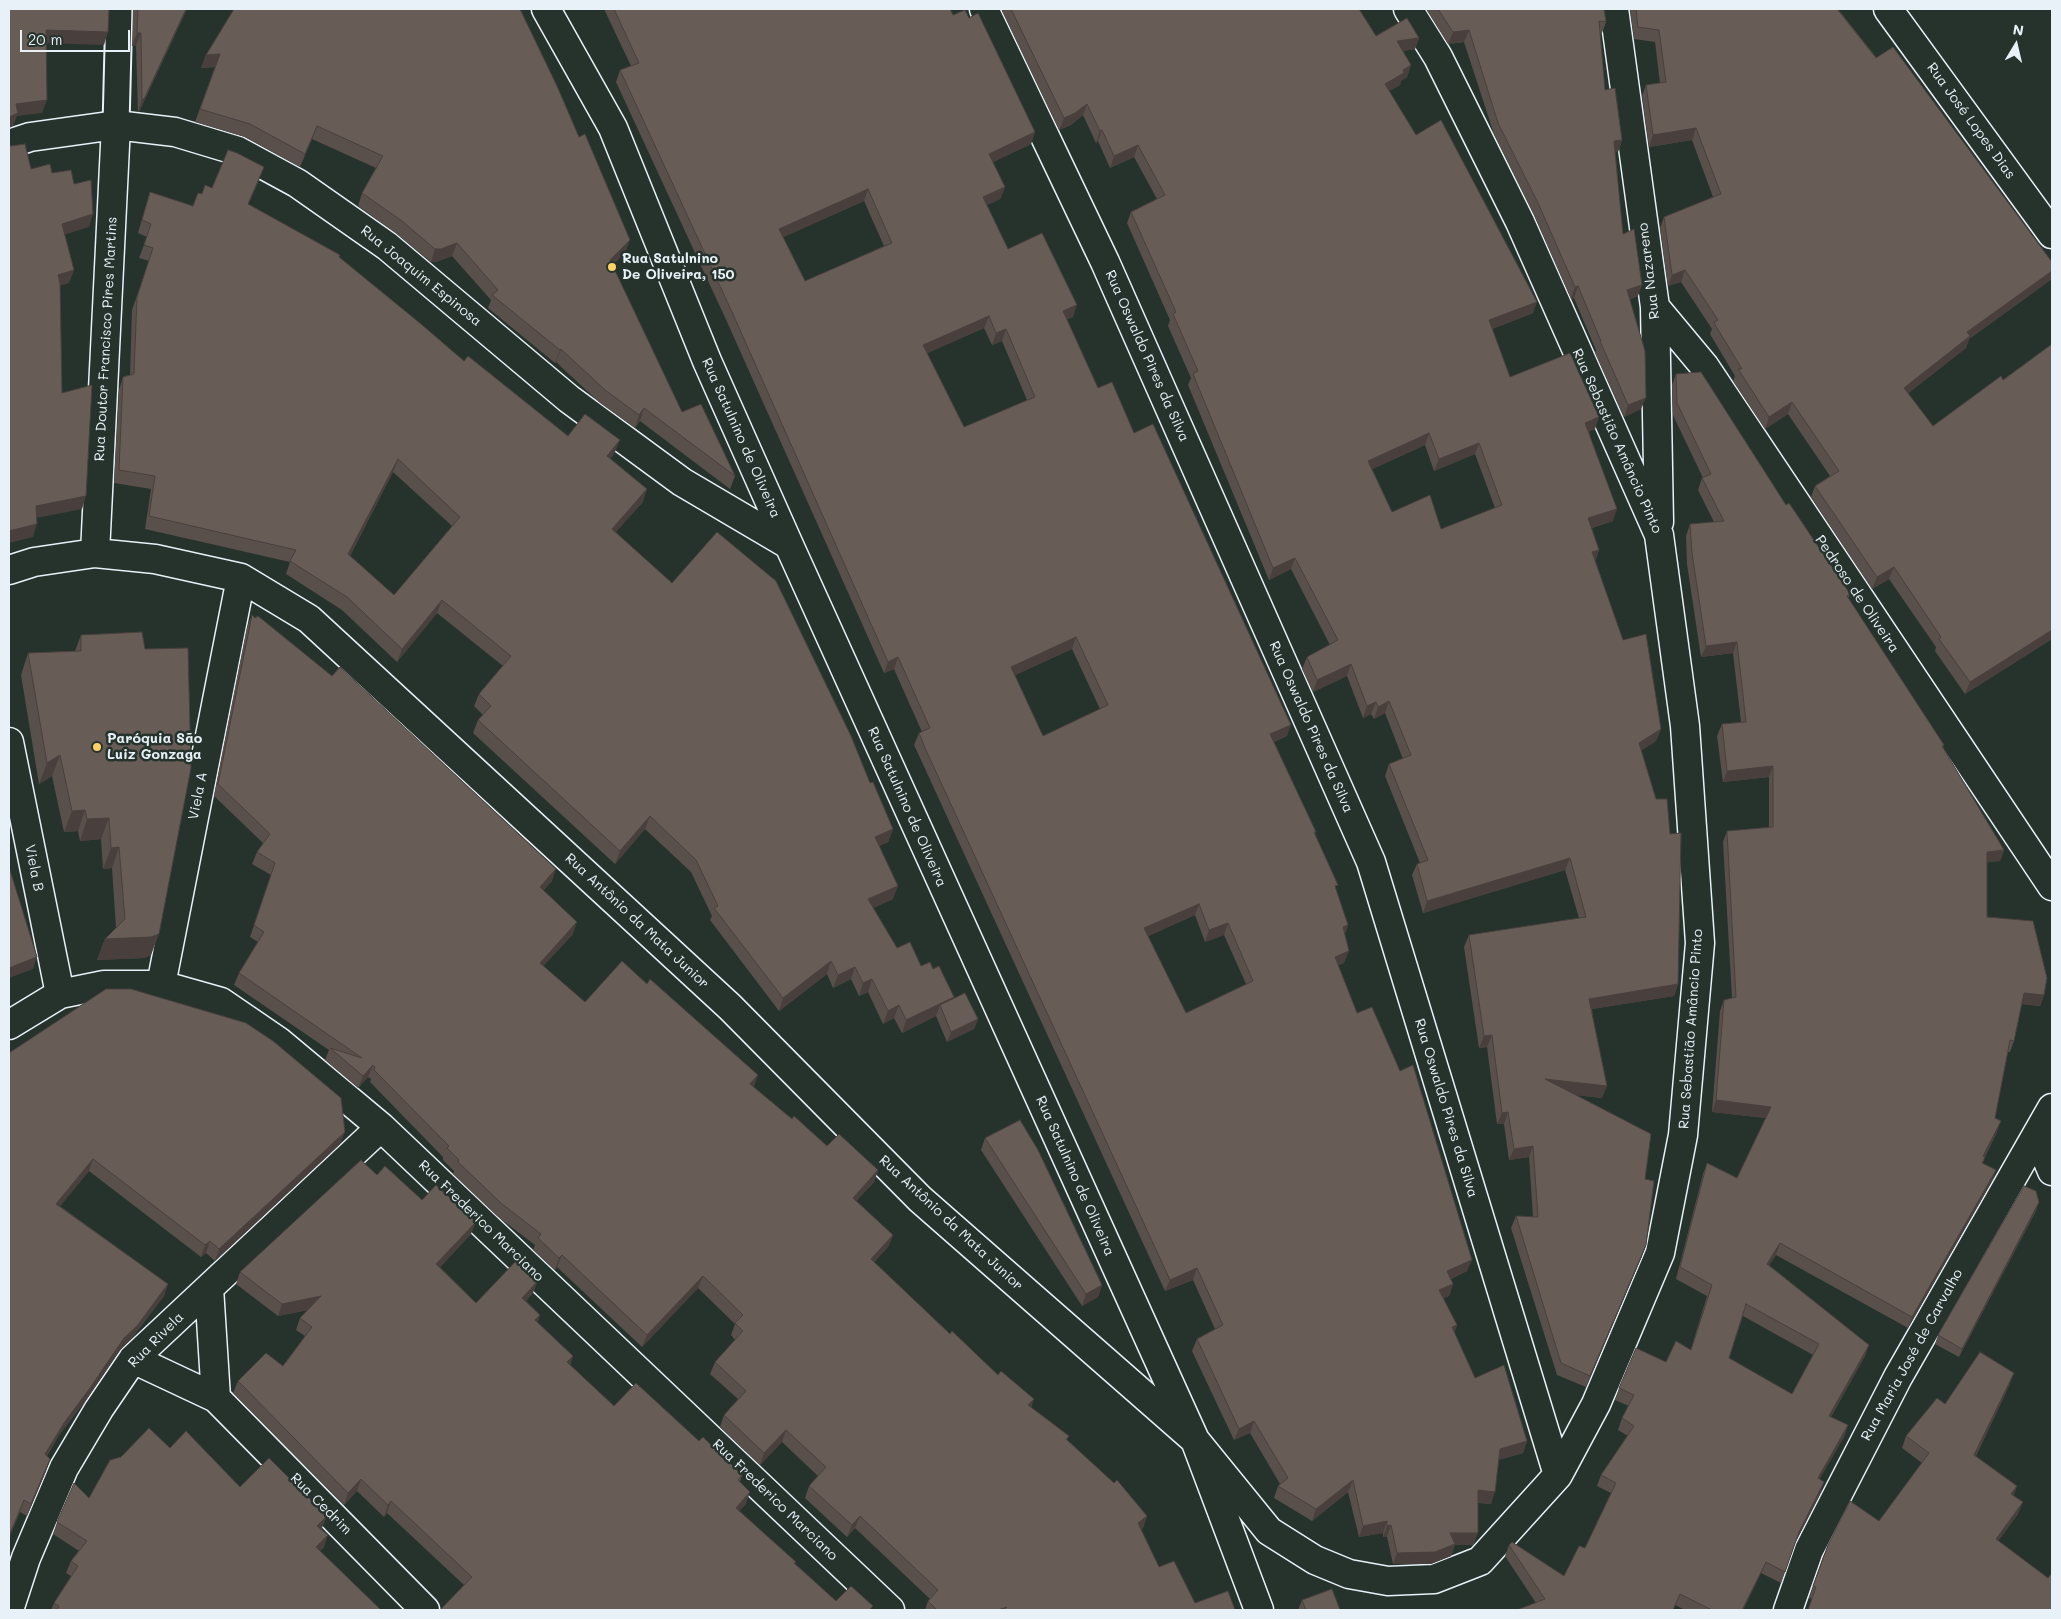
<!DOCTYPE html>
<html>
<head>
<meta charset="utf-8">
<style>
	body { margin:0 }
	#map { position:relative; width:2061px; height:1619px; overflow:hidden; background:#26332d; font-family:Mali,sans-serif }
	canvas { display:block }
	.frame { position:absolute; inset:0; border:10px solid #e8f1f8; pointer-events:none }
	.north { position:absolute; left:1991px; top:20px; width:50px; height:50px; -webkit-text-stroke:4px #26332d; paint-order:stroke; rotate:9deg; font-size:14px; font-weight:700; line-height:20px; text-align:center; color:#e8f1f8 }
	.north::after { content:''; display:block; margin:auto; width:18px; height:22px; background:#e8f1f8; clip-path:polygon(50% 0,100% 100%,50% 72%,0 100%) }
	.scale { position:absolute; left:20px; top:30px; width:110px; height:22px; box-sizing:border-box; border:2px solid #e8f1f8; border-top:0; padding-left:6px; font-size:15px; line-height:18px; white-space:nowrap; color:#e8f1f8; -webkit-text-stroke:4px #26332d; paint-order:stroke }
</style>
</head>
<body>
<div id="map">
<canvas width="2061" height="1619"></canvas>
<div class="frame"></div>
<div class="north">N</div>
<div class="scale">20 m</div>
</div>
<script>
const c = document.querySelector('canvas').getContext('2d');
c.lineJoin = 'round';
const poly = rows => new Path2D(rows.map(r => 'M' + r).join(''));
function strokePath(path, color, width, dash) { c.strokeStyle = color; c.lineWidth = width; c.lineCap = dash ? 'butt' : 'round'; c.setLineDash(dash || []); c.stroke(path); }
function fillPath(path, color) { c.fillStyle = color; c.fill(path, 'evenodd'); }
function write(font, color, halo, rows, align = 'center') {
  c.font = font + ' Mali,sans-serif'; c.lineWidth = 5; c.setLineDash([]); c.textBaseline = 'middle'; c.strokeStyle = halo; c.fillStyle = color; for (const [text, x, y, turn = 0] of rows) {
    c.save(); c.translate(x, y); c.rotate((+turn || 0) * Math.PI / 180); c.textAlign = isNaN(turn) ? turn : align; if (halo) c.strokeText(text, 0, 0); c.fillText(text, 0, 0); c.restore();
  }
}
const pedestrian = poly([
	[116,125,119,9]
]);
const minor = poly([
	[546,9,613,128,707,361,789,545,1195,1440,1259,1610],
	[984,9,1105,262,1371,862,1558,1475],
	[1614,9,1655,307,1659,522],
	[1888,9,2052,234],
	[9,144,30,137,116,125,175,132,238,151,297,183,387,246,569,399,682,482,789,545],
	[1655,307,1705,367,2052,886],
	[95,553,116,125],
	[9,570,34,562,95,553,155,559,241,578,309,619,730,1007,920,1199,1195,1440,1269,1531,1315,1560,1349,1574,1388,1581,1434,1579,1480,1561,1558,1475,1596,1404,1660,1253,1683,1135,1700,943,1685,726,1659,535,1520,222,1438,57,1408,9],
	[9,742,60,994],
	[161,985,241,578],
	[9,1025,60,994,104,985,161,985,221,1002,278,1041,381,1127,890,1610],
	[2037,1135,2052,1171],
	[209,1288,216,1398],
	[133,1359,216,1398,425,1610],
	[9,1610,26,1558,64,1468,99,1409,133,1359,381,1127],
	[1788,1610,1809,1550,1898,1377,2052,1108]
]);
const wall = poly([
	[133,9,187,9,139,112,138,112,136,46,132,46],
	[604,9,950,9,953,15,969,18,1035,132,1031,144,993,162,1005,187,1000,199,987,205,1008,249,1073,317,1067,319,1098,388,1134,433,1287,736,1274,742,1316,832,1315,834,1348,925,1345,934,1344,963,1338,965,1357,1013,1467,1271,1451,1279,1453,1284,1449,1296,1443,1298,1457,1325,1454,1333,1475,1378,1527,1441,1523,1453,1498,1460,1491,1504,1478,1503,1478,1533,1473,1545,1455,1545,1451,1556,1431,1564,1393,1564,1387,1537,1383,1537,1383,1533,1359,1537,1348,1492,1312,1521,1274,1498,1278,1486,1280,1484,1250,1433,1234,1440,1192,1351,1197,1339,1215,1329,1193,1280,1165,1291,921,760,914,745,919,733,922,732,894,669,884,673,728,324,616,82,620,70,631,66],
	[864,201,884,246,805,281,783,237],
	[984,328,992,345,1002,341,1027,400,964,427,927,353],
	[1072,649,1100,709,1043,736,1015,675],
	[1195,915,1205,942,1224,935,1246,984,1186,1013,1148,936],
	[1003,9,1359,9,1376,36,1419,38,1415,49,1403,51,1411,65,1407,77,1401,81,1400,85,1389,91,1416,135,1533,313,1492,329,1510,377,1595,429,1589,431,1613,521,1592,528,1599,550,1595,561,1623,640,1661,729,1656,741,1641,750,1678,984,1674,996,1592,1009,1602,1098,1576,1095,1645,1179,1642,1256,1586,1387,1557,1375,1511,1228,1516,1216,1533,1217,1529,1157,1509,1160,1504,1124,1497,1124,1487,1047,1479,1048,1464,947,1469,935,1579,918,1565,870,1423,913,1412,875,1417,864,1420,863,1385,776,1389,764,1403,759,1385,713,1374,719,1371,714,1363,718,1347,676,1313,692,1302,669,1307,657,1330,645,1291,569,1269,580,1188,385,1191,378,1168,326,1170,320,1127,223,1131,212,1157,199,1134,157,1110,168,1098,141,1096,143,1083,115,1071,125,1059,130,1002,11],
	[1425,445,1434,471,1475,454,1495,508,1441,529,1392,512,1372,469],
	[1426,9,1604,9,1606,22,1602,33,1600,33,1605,90,1622,140,1618,152,1615,152,1623,234,1638,296,1630,299,1641,409,1624,417,1595,353,1596,350,1574,298,1571,299,1534,215,1494,134,1464,42,1448,44],
	[1630,9,1838,9,2052,279,1969,339,1966,348,1908,393,1933,426,2003,380,2052,344,2052,639,1965,694,1935,651,1936,647,1889,579,1872,589,1811,497,1815,486,1830,476,1788,414,1765,429,1733,381,1735,376,1710,334,1712,329,1681,282,1668,286,1660,228,1664,217,1713,197,1692,140,1649,147,1642,96,1646,85,1660,83,1655,42,1634,39],
	[206,55,625,253,612,265,682,412,735,476,730,489,640,421,635,428,600,403,556,362,555,363,488,308,491,300,452,256,436,262,431,262,397,234,358,206,362,193,376,168,312,139,300,167,245,137,195,122,215,67,201,68],
	[259,180,248,204,340,255,339,258,464,361,568,436,615,452,610,459,643,502,615,532,870,783,893,829,888,842,879,846,893,899,873,908,897,948,921,966,933,969,954,997,953,999,978,1019,974,1029,947,1042,936,1016,902,1033,894,1018,883,1024,868,992,859,996,851,979,833,988,827,974,779,1011,710,920,712,916,691,872,645,829,615,864,473,733,478,720,483,715,474,706,479,694,503,666,437,613,397,662,342,610,286,574,290,562,145,529,151,489,114,483,119,390,123,377,130,375,132,310,149,261,139,258,147,237,138,233,146,205,150,192,193,206,198,193,202,194,212,188],
	[393,472,452,526,394,595,350,556],
	[1676,374,1786,505,1850,594,1848,599,1944,745,1943,748,2004,850,2000,861,1987,862,1987,917,2044,995,2040,1006,2022,1004,2014,1041,2010,1052,2008,1052,1995,1118,1997,1132,1985,1157,1983,1163,1996,1170,1992,1181,1908,1328,1776,1255,1769,1265,1869,1345,1865,1356,1831,1417,1848,1425,1844,1437,1819,1479,1820,1494,1795,1542,1781,1583,1761,1573,1743,1610,1685,1610,1675,1605,1536,1603,1505,1556,1509,1545,1564,1576,1585,1548,1611,1493,1597,1486,1601,1475,1628,1436,1618,1430,1622,1418,1629,1406,1615,1400,1619,1388,1666,1362,1691,1349,1707,1296,1676,1279,1703,1174,1707,1163,1737,1178,1766,1118,1712,1112,1720,1011,1724,1000,1732,998,1723,842,1727,831,1769,828,1769,777,1723,782,1717,736,1722,724,1741,722,1733,653,1701,657,1687,564,1686,536,1690,524,1714,522,1698,490,1702,478,1703,478,1673,415,1672,385],
	[1743,1316,1813,1355,1792,1394,1729,1358],
	[252,615,552,881,543,891,573,934,543,966,585,1002,754,1087,792,1119,827,1146,878,1170,874,1182,856,1201,893,1235,888,1247,874,1262,950,1334,998,1375,1034,1399,1031,1407,1069,1436,1067,1440,1147,1516,1143,1528,1141,1530,1159,1567,1195,1603,1235,1610,925,1610,928,1601,930,1599,855,1528,847,1537,805,1498,809,1486,818,1476,782,1442,760,1465,720,1427,724,1415,738,1399,710,1374,715,1362,735,1340,731,1335,735,1324,698,1288,642,1347,557,1267,555,1270,533,1250,535,1245,497,1216,453,1174,454,1171,443,1160,443,1157,370,1082,371,1079,368,1077,358,1088,325,1060,329,1050,234,985,239,973,258,942,250,937,271,875,252,864,257,852,263,843,214,796,247,627],
	[81,635,151,955,144,958,97,960,105,939,116,928,112,868,103,869,101,839,80,841,78,831,64,832,52,776,39,784,21,675,28,653,75,651],
	[9,1053,340,1144,215,1261,206,1253,201,1257,89,1171,60,1206,168,1284,164,1296,132,1338,120,1350,86,1400,59,1435,47,1456,46,1471,27,1516,20,1512,9,1538],
	[985,1138,1102,1285,1098,1297,1082,1306,981,1150],
	[377,1175,422,1200,471,1234,440,1267,476,1303,533,1293,526,1301,540,1315,537,1323,573,1356,570,1365,614,1406,699,1441,742,1475,740,1482,746,1504,739,1511,796,1562,795,1564,836,1601,464,1585,387,1513,384,1517,357,1491,344,1505,233,1393,238,1381,283,1366,305,1336,296,1330,300,1318,308,1310,278,1316,236,1284,240,1272],
	[2039,1202,2036,1211,1959,1357,1935,1344,1938,1335],
	[2010,1384,1976,1456,2014,1496,2018,1514,1998,1541,2052,1610,1808,1610,1812,1599,1809,1598,1828,1545,1879,1521,1922,1463,1902,1448,1906,1436,1945,1404],
	[170,1448,240,1487,322,1528,321,1529,324,1547,320,1551,381,1610,51,1610,54,1603,71,1576,66,1573,71,1561,79,1551,53,1534,57,1522,89,1498],
	[1302,1600,1340,1610,1298,1610]
]);
const shadedWall = poly([
	[186,9,187,9,139,112,138,112,142,99],
	[46,30,108,32,104,45,41,43],
	[1469,30,1464,42,1448,44,1453,32],
	[137,33,141,33,136,46,132,46],
	[1419,38,1415,49,1393,53,1397,41],
	[220,54,215,67,201,68,206,55],
	[1411,65,1407,77,1401,81,1400,85,1381,96,1385,84],
	[47,100,42,113,17,116,13,126,9,128,9,117,16,104],
	[1087,104,1083,115,1071,125,1059,130,1064,118],
	[317,126,312,139,300,167,305,154],
	[1696,128,1692,140,1649,147,1653,135],
	[1102,130,1098,141,1096,143,1100,131],
	[1035,132,1031,144,985,166,989,154],
	[1622,140,1618,152,1610,153,1614,141],
	[1138,145,1134,157,1110,168,1114,156],
	[264,167,259,180,243,217,248,204],
	[1005,187,1000,199,979,209,983,197],
	[868,189,864,201,775,241,779,229],
	[93,214,89,227,57,237,62,224],
	[630,240,625,253,605,273,610,260],
	[457,243,452,256,436,262,431,262,435,249],
	[74,270,69,283,53,288,58,275],
	[1685,270,1681,282,1668,286,1672,275],
	[2052,271,2052,279,1969,339,1966,348,1900,400,1904,388,1967,332],
	[1642,285,1638,296,1623,301,1627,290],
	[1578,286,1574,298,1571,299,1575,287],
	[1537,302,1533,313,1484,332,1489,320],
	[1077,305,1073,317,1059,323,1063,311],
	[989,316,984,328,919,357,923,345],
	[1006,329,1002,341,992,345,996,333],
	[561,349,556,362,555,363,560,350],
	[1646,398,1641,409,1624,417,1628,405],
	[1792,402,1788,414,1765,429,1769,417],
	[644,408,640,421,635,428,639,415],
	[1599,417,1595,429,1581,435,1585,423],
	[1429,433,1425,445,1364,473,1368,461],
	[620,440,615,452,602,469,607,456],
	[1479,443,1475,454,1434,471,1439,459],
	[398,459,393,472,344,567,348,554],
	[647,489,643,502,607,542,612,529],
	[86,496,82,509,31,519,36,506],
	[1617,509,1613,521,1584,530,1588,518],
	[37,524,33,537,9,543,9,531],
	[1599,550,1594,561,1592,552],
	[1295,558,1291,569,1269,580,1273,568],
	[1894,567,1889,579,1872,589,1877,577],
	[442,600,437,613,397,662,402,649],
	[2052,630,2052,639,1965,694,1970,682],
	[1076,637,1072,649,1007,679,1011,667],
	[1737,642,1733,653,1701,657,1706,646],
	[898,657,894,669,884,673,888,662],
	[1351,664,1347,676,1313,692,1317,680],
	[1389,701,1385,713,1374,719,1378,707],
	[1376,702,1371,714,1363,718,1367,706],
	[1291,725,1287,736,1266,746,1270,734],
	[1661,729,1656,741,1635,755,1639,743],
	[60,755,52,776,39,784,47,763],
	[1773,766,1769,777,1723,782,1727,771],
	[85,810,78,831,64,832,72,811],
	[650,816,645,829,615,864,620,851],
	[109,818,101,839,80,841,87,819],
	[893,829,888,842,870,850,875,837],
	[119,847,112,868,103,869,111,848],
	[2004,850,2000,861,1983,863,1987,852],
	[1570,858,1565,870,1423,913,1427,901],
	[556,869,552,881,535,899,540,887],
	[898,886,893,899,864,912,868,899],
	[1199,904,1195,915,1140,940,1144,928],
	[577,922,573,934,535,975,540,963],
	[1228,923,1224,935,1205,942,1209,930],
	[1348,925,1344,937,1343,927],
	[159,934,151,955,144,958,97,960,105,939],
	[1349,951,1344,963,1331,969,1335,957],
	[37,957,33,969,9,978,9,968],
	[831,961,827,974,779,1011,783,998],
	[855,967,851,979,833,988,838,975],
	[872,979,868,992,859,996,863,983],
	[1678,984,1674,996,1585,1010,1589,999],
	[2024,993,2044,995,2040,1006,2020,1004],
	[954,997,949,1010,940,1005,936,1016,902,1033,906,1020],
	[899,1005,894,1018,883,1024,888,1011],
	[978,1019,974,1029,947,1042,951,1032],
	[1492,1035,1487,1047,1479,1048,1484,1036],
	[373,1065,368,1077,358,1088,363,1076],
	[758,1075,754,1087,750,1084],
	[1545,1079,1607,1086,1602,1098,1540,1091],
	[1716,1100,1771,1107,1767,1118,1712,1112],
	[1508,1112,1504,1124,1497,1124,1502,1113],
	[2001,1121,1997,1132,1979,1167,1983,1156],
	[345,1132,340,1144,215,1261,219,1249],
	[1533,1146,1529,1157,1509,1160,1514,1149],
	[93,1159,89,1171,52,1216,56,1204],
	[878,1170,874,1182,848,1210,853,1198],
	[1996,1170,1992,1181,1908,1328,1912,1317],
	[2039,1202,2036,1211,1959,1357,1962,1349],
	[476,1222,471,1234,432,1276,436,1264],
	[893,1235,888,1247,866,1271,871,1259],
	[210,1241,206,1253,201,1257,205,1245],
	[1780,1243,1776,1255,1763,1275,1767,1264],
	[1646,1245,1642,1256,1586,1387,1590,1376],
	[562,1255,557,1267,555,1270,559,1258],
	[1472,1260,1467,1271,1443,1282,1447,1271],
	[1197,1268,1193,1280,1165,1291,1170,1280],
	[703,1276,698,1288,642,1347,647,1335],
	[538,1281,533,1293,518,1310,522,1298],
	[168,1284,164,1296,132,1338,120,1350,86,1400,59,1435,40,1466,45,1454,64,1423,124,1338],
	[1453,1284,1449,1296,1435,1302,1439,1290],
	[1102,1285,1098,1297,1082,1306,1086,1294],
	[321,1296,317,1308,278,1316,282,1304],
	[540,1315,536,1327,535,1320],
	[1457,1325,1453,1336,1452,1327],
	[1869,1345,1865,1356,1825,1427,1829,1416],
	[573,1356,569,1368,567,1362],
	[2014,1373,2010,1384,1970,1467,1974,1455],
	[1034,1399,1030,1411,1028,1405],
	[1254,1421,1250,1433,1234,1440,1239,1429],
	[1848,1425,1844,1437,1814,1489,1818,1478],
	[786,1430,782,1442,760,1465,764,1453],
	[1527,1441,1523,1453,1495,1461,1500,1449],
	[50,1459,46,1471,27,1516,31,1504],
	[361,1479,357,1491,344,1505,348,1493],
	[1353,1480,1348,1492,1312,1521,1316,1509],
	[1824,1482,1820,1494,1795,1543,1799,1532],
	[2017,1486,2013,1498,2011,1494],
	[1478,1490,1495,1492,1491,1504,1474,1502],
	[750,1492,746,1504,731,1520,736,1508],
	[24,1500,20,1512,9,1538,9,1536],
	[391,1501,387,1513,384,1517,388,1505],
	[2023,1502,2018,1514,1991,1551,1996,1539],
	[327,1516,322,1528,313,1538,317,1526],
	[860,1516,855,1528,847,1537,852,1525],
	[1147,1516,1143,1528,1133,1535,1138,1523],
	[1387,1521,1383,1533,1359,1537,1363,1526],
	[1391,1525,1387,1537,1383,1537,1387,1526],
	[1450,1533,1478,1533,1473,1545,1455,1545,1451,1556,1431,1564,1393,1564,1397,1553],
	[328,1535,324,1547,311,1559,316,1547],
	[1766,1562,1761,1573,1743,1610,1742,1610]
]);
const building = poly([
	[9,9,109,9,108,32,46,30,47,100,16,104,18,113,9,117,9,9],
	[138,9,186,9,144,99,142,99,141,33,137,33,138,9],
	[234,9,520,9,557,86,579,137,585,134,630,240,610,260,682,412,701,404,735,476,644,408,639,415,605,390,561,349,560,350,492,295,498,290,457,243,441,249,435,249,402,221,362,193,383,156,317,126,305,154,250,124,200,109,220,54,206,55,234,9],
	[614,9,950,9,953,15,965,10,969,18,978,13,1035,132,989,154,1005,187,983,197,1008,249,1042,233,1077,305,1063,311,1098,388,1112,382,1134,433,1153,424,1291,725,1270,734,1316,832,1314,832,1338,885,1335,886,1348,925,1343,927,1349,951,1335,957,1357,1013,1372,1007,1400,1071,1413,1065,1472,1260,1447,1271,1453,1284,1439,1290,1457,1325,1452,1327,1475,1378,1504,1365,1527,1441,1500,1449,1495,1492,1478,1490,1478,1533,1450,1533,1455,1544,1435,1552,1397,1553,1391,1525,1387,1526,1387,1521,1363,1526,1353,1480,1316,1509,1278,1486,1288,1478,1254,1421,1239,1429,1197,1339,1223,1325,1197,1268,1170,1280,925,748,919,733,930,728,898,657,888,662,732,312,620,70,639,63,614,9],
	[868,189,892,243,805,281,779,229,868,189],
	[989,316,996,333,1006,329,1035,397,964,427,923,345,989,316],
	[1076,637,1108,705,1043,736,1011,667,1076,637],
	[1199,904,1209,930,1228,923,1253,981,1186,1013,1144,928,1199,904],
	[1011,9,1359,9,1376,36,1407,18,1419,38,1397,41,1411,65,1403,70,1404,73,1385,84,1416,135,1441,120,1537,302,1489,320,1510,377,1570,353,1599,417,1585,423,1617,509,1588,518,1599,550,1592,552,1623,640,1646,634,1661,729,1639,743,1656,799,1667,799,1670,834,1681,833,1678,984,1589,999,1607,1086,1545,1079,1651,1134,1645,1179,1654,1181,1646,1245,1590,1376,1561,1363,1516,1216,1538,1217,1533,1146,1514,1149,1508,1112,1502,1113,1492,1035,1484,1036,1469,935,1586,917,1570,858,1427,901,1417,864,1428,860,1389,764,1411,755,1389,701,1378,707,1376,702,1367,706,1351,664,1317,680,1307,657,1338,640,1295,558,1273,568,1193,374,1198,371,1173,314,1176,312,1131,212,1165,195,1138,145,1114,156,1102,130,1100,131,1087,104,1075,113,1064,118,1011,9],
	[1429,433,1439,459,1479,443,1502,505,1441,529,1430,495,1392,512,1368,461,1429,433],
	[1438,9,1604,9,1606,22,1599,21,1605,90,1615,88,1622,140,1614,141,1623,234,1634,229,1642,285,1627,290,1645,351,1646,398,1628,405,1600,341,1601,341,1578,286,1575,287,1538,203,1498,123,1469,30,1453,32,1438,9],
	[1636,9,1837,9,1876,58,1893,47,2052,262,2052,271,1967,332,1970,336,1904,388,1933,426,2001,376,2003,380,2052,344,2052,630,1970,682,1939,639,1941,637,1894,567,1877,577,1815,486,1839,471,1792,402,1769,417,1738,369,1742,369,1714,323,1718,320,1685,270,1672,275,1664,217,1721,194,1696,128,1653,135,1646,85,1666,82,1659,30,1638,27,1636,9],
	[25,144,31,169,50,164,52,173,71,170,74,184,91,180,93,214,62,224,74,270,58,275,60,283,62,393,92,385,86,496,36,506,37,524,9,531,9,145,11,146,25,144],
	[228,150,237,153,264,167,248,204,340,255,339,257,421,324,464,361,468,356,568,436,585,414,620,440,607,456,647,489,612,529,672,583,717,532,776,581,851,736,870,783,873,782,893,829,875,837,898,886,868,899,897,948,910,942,921,966,930,962,933,969,939,966,954,997,906,1020,899,1005,888,1011,872,979,863,983,855,967,838,975,831,961,783,998,714,908,718,906,696,860,650,816,620,851,478,720,491,706,479,694,511,656,442,600,402,649,347,597,290,561,296,550,149,516,155,476,119,470,123,377,134,374,137,297,153,248,144,245,151,224,142,220,150,192,193,206,198,193,202,194,205,185,212,188,228,150],
	[398,459,460,517,394,595,348,554,398,459],
	[1701,372,1786,505,1789,503,1850,594,1847,596,1944,745,1942,746,2004,850,1987,852,1987,917,2033,921,2047,978,2044,995,2024,993,2014,1041,2010,1040,1995,1118,2001,1121,1983,1156,1985,1157,1982,1163,1996,1170,1912,1317,1780,1243,1767,1264,1869,1345,1829,1416,1848,1425,1818,1478,1824,1482,1799,1532,1785,1572,1766,1562,1742,1610,1712,1610,1680,1594,1673,1610,1517,1610,1545,1599,1509,1545,1512,1542,1564,1576,1579,1546,1585,1548,1616,1483,1601,1475,1634,1426,1622,1418,1634,1395,1619,1388,1636,1348,1666,1362,1676,1341,1691,1350,1712,1285,1680,1267,1707,1163,1737,1178,1771,1107,1716,1100,1724,1000,1736,997,1727,831,1773,827,1773,766,1727,771,1722,724,1746,722,1737,642,1706,646,1692,553,1690,524,1724,521,1702,478,1711,474,1677,403,1676,374,1701,372],
	[1746,1304,1819,1344,1792,1394,1729,1358,1746,1304],
	[252,615,255,618,258,616,332,676,340,667,556,869,540,887,577,922,540,963,585,1002,622,961,647,984,650,979,758,1075,750,1084,792,1119,794,1116,827,1146,839,1134,878,1170,853,1198,893,1235,871,1259,950,1334,952,1331,998,1375,1001,1371,1034,1399,1028,1405,1069,1436,1066,1439,1114,1483,1117,1480,1147,1516,1138,1523,1159,1567,1174,1561,1195,1603,1228,1591,1235,1610,1004,1610,1007,1607,998,1610,937,1610,928,1601,938,1590,860,1516,852,1525,809,1486,826,1467,786,1430,764,1453,724,1415,746,1391,715,1362,743,1331,735,1323,743,1315,703,1276,647,1335,562,1255,559,1258,538,1238,541,1234,502,1204,458,1162,459,1160,447,1148,449,1146,374,1070,375,1067,373,1065,363,1076,330,1048,362,1058,239,973,264,932,254,925,275,863,257,852,270,834,218,784,252,615],
	[142,632,145,649,188,648,191,768,159,934,151,937,105,939,125,919,119,847,111,848,109,818,87,819,85,810,72,811,60,755,47,763,28,653,81,651,81,635,142,632],
	[9,867,37,957,9,968,9,867],
	[106,989,131,989,246,1023,273,1041,341,1098,345,1132,219,1249,210,1241,205,1245,93,1159,56,1204,168,1284,137,1326,124,1338,90,1388,64,1423,45,1454,50,1459,31,1504,24,1500,9,1536,9,1053,106,989],
	[965,993,978,1019,951,1032,940,1005,965,993],
	[1020,1120,1038,1150,1102,1285,1086,1294,985,1138,1020,1120],
	[361,1160,377,1175,385,1166,422,1200,436,1185,476,1222,436,1264,476,1303,516,1261,538,1281,522,1298,540,1315,535,1320,573,1356,567,1362,614,1406,636,1383,699,1441,703,1437,742,1475,738,1480,750,1492,736,1508,796,1562,794,1563,836,1601,851,1586,873,1606,869,1610,440,1610,472,1577,391,1501,388,1505,361,1479,348,1493,238,1381,266,1353,283,1366,312,1327,300,1318,321,1296,282,1304,240,1272,361,1160],
	[2024,1186,2036,1191,2039,1202,1962,1349,1938,1335,2024,1186],
	[1980,1352,2014,1373,1974,1455,2017,1486,2011,1494,2023,1502,1996,1539,2048,1578,2052,1573,2052,1610,1808,1610,1816,1587,1813,1586,1828,1545,1850,1501,1879,1521,1929,1453,1906,1436,1937,1398,1945,1404,1980,1352],
	[149,1428,170,1448,186,1431,240,1487,269,1458,327,1516,317,1526,328,1535,316,1547,381,1610,57,1610,59,1606,54,1603,78,1566,71,1561,87,1541,57,1522,74,1483,89,1498,110,1460,121,1457,149,1428],
	[1332,1589,1340,1610,1306,1610,1302,1600,1332,1589]
]);
const markers = [
	[612,267,5,"#ffd166"],
	[97,747,5,"#ffd166"]
];
const streetNames = [
	["Rua José Lopes Dias",1971,121,54],
	["Rua Nazareno",1649,271,-97],
	["Rua Joaquim Espinosa",421,276,39],
	["Rua Doutor Francisco Pires Martins",106,339,-87],
	["Rua Oswaldo Pires da Silva",1147,356,66],
	["Rua Satulnino de Oliveira",741,438,66],
	["Rua Sebastião Amâncio Pinto",1617,441,66],
	["Pedroso de Oliveira",1857,594,56],
	["Rua Oswaldo Pires da Silva",1311,727,66],
	["Viela A",198,796,-79],
	["Rua Satulnino de Oliveira",907,807,66],
	["Viela B",34,868,79],
	["Rua Antônio da Mata Junior",637,921,43],
	["Rua Sebastião Amâncio Pinto",1691,1029,-86],
	["Rua Oswaldo Pires da Silva",1446,1108,73],
	["Rua Satulnino de Oliveira",1075,1176,66],
	["Rua Frederico Marciano",481,1221,44],
	["Rua Antônio da Mata Junior",951,1223,43],
	["Rua Rivela",156,1340,-45],
	["Rua Maria José de Carvalho",1912,1355,-61],
	["Rua Frederico Marciano",775,1500,44],
	["Rua Cedrim",321,1504,45]
];
const poiNames = [
	["Rua Satulnino",622,259],
	["De Oliveira, 150",622,275],
	["Paróquia São",107,739],
	["Luiz Gonzaga",107,755]
];
strokePath(pedestrian, '#e8f1f8', 29);
strokePath(minor, '#e8f1f8', 31);
strokePath(pedestrian, '#26332d', 25);
strokePath(minor, '#26332d', 28);
fillPath(wall, '#594f4b');
fillPath(shadedWall, '#49403d');
fillPath(building, '#685c57');
strokePath(building, '#49403d', 1);
for (const [x, y, r, color] of markers) { const dot = new Path2D(); dot.arc(x, y, r, 0, 2 * Math.PI); c.fillStyle = color; c.fill(dot); strokePath(dot, '#26332d', 2); }
write('14px', '#e8f1f8', '#26332d', streetNames);
write('bold 14px', '#e8f1f8', '#26332d', poiNames, 'left');
</script>
</body>
</html>
